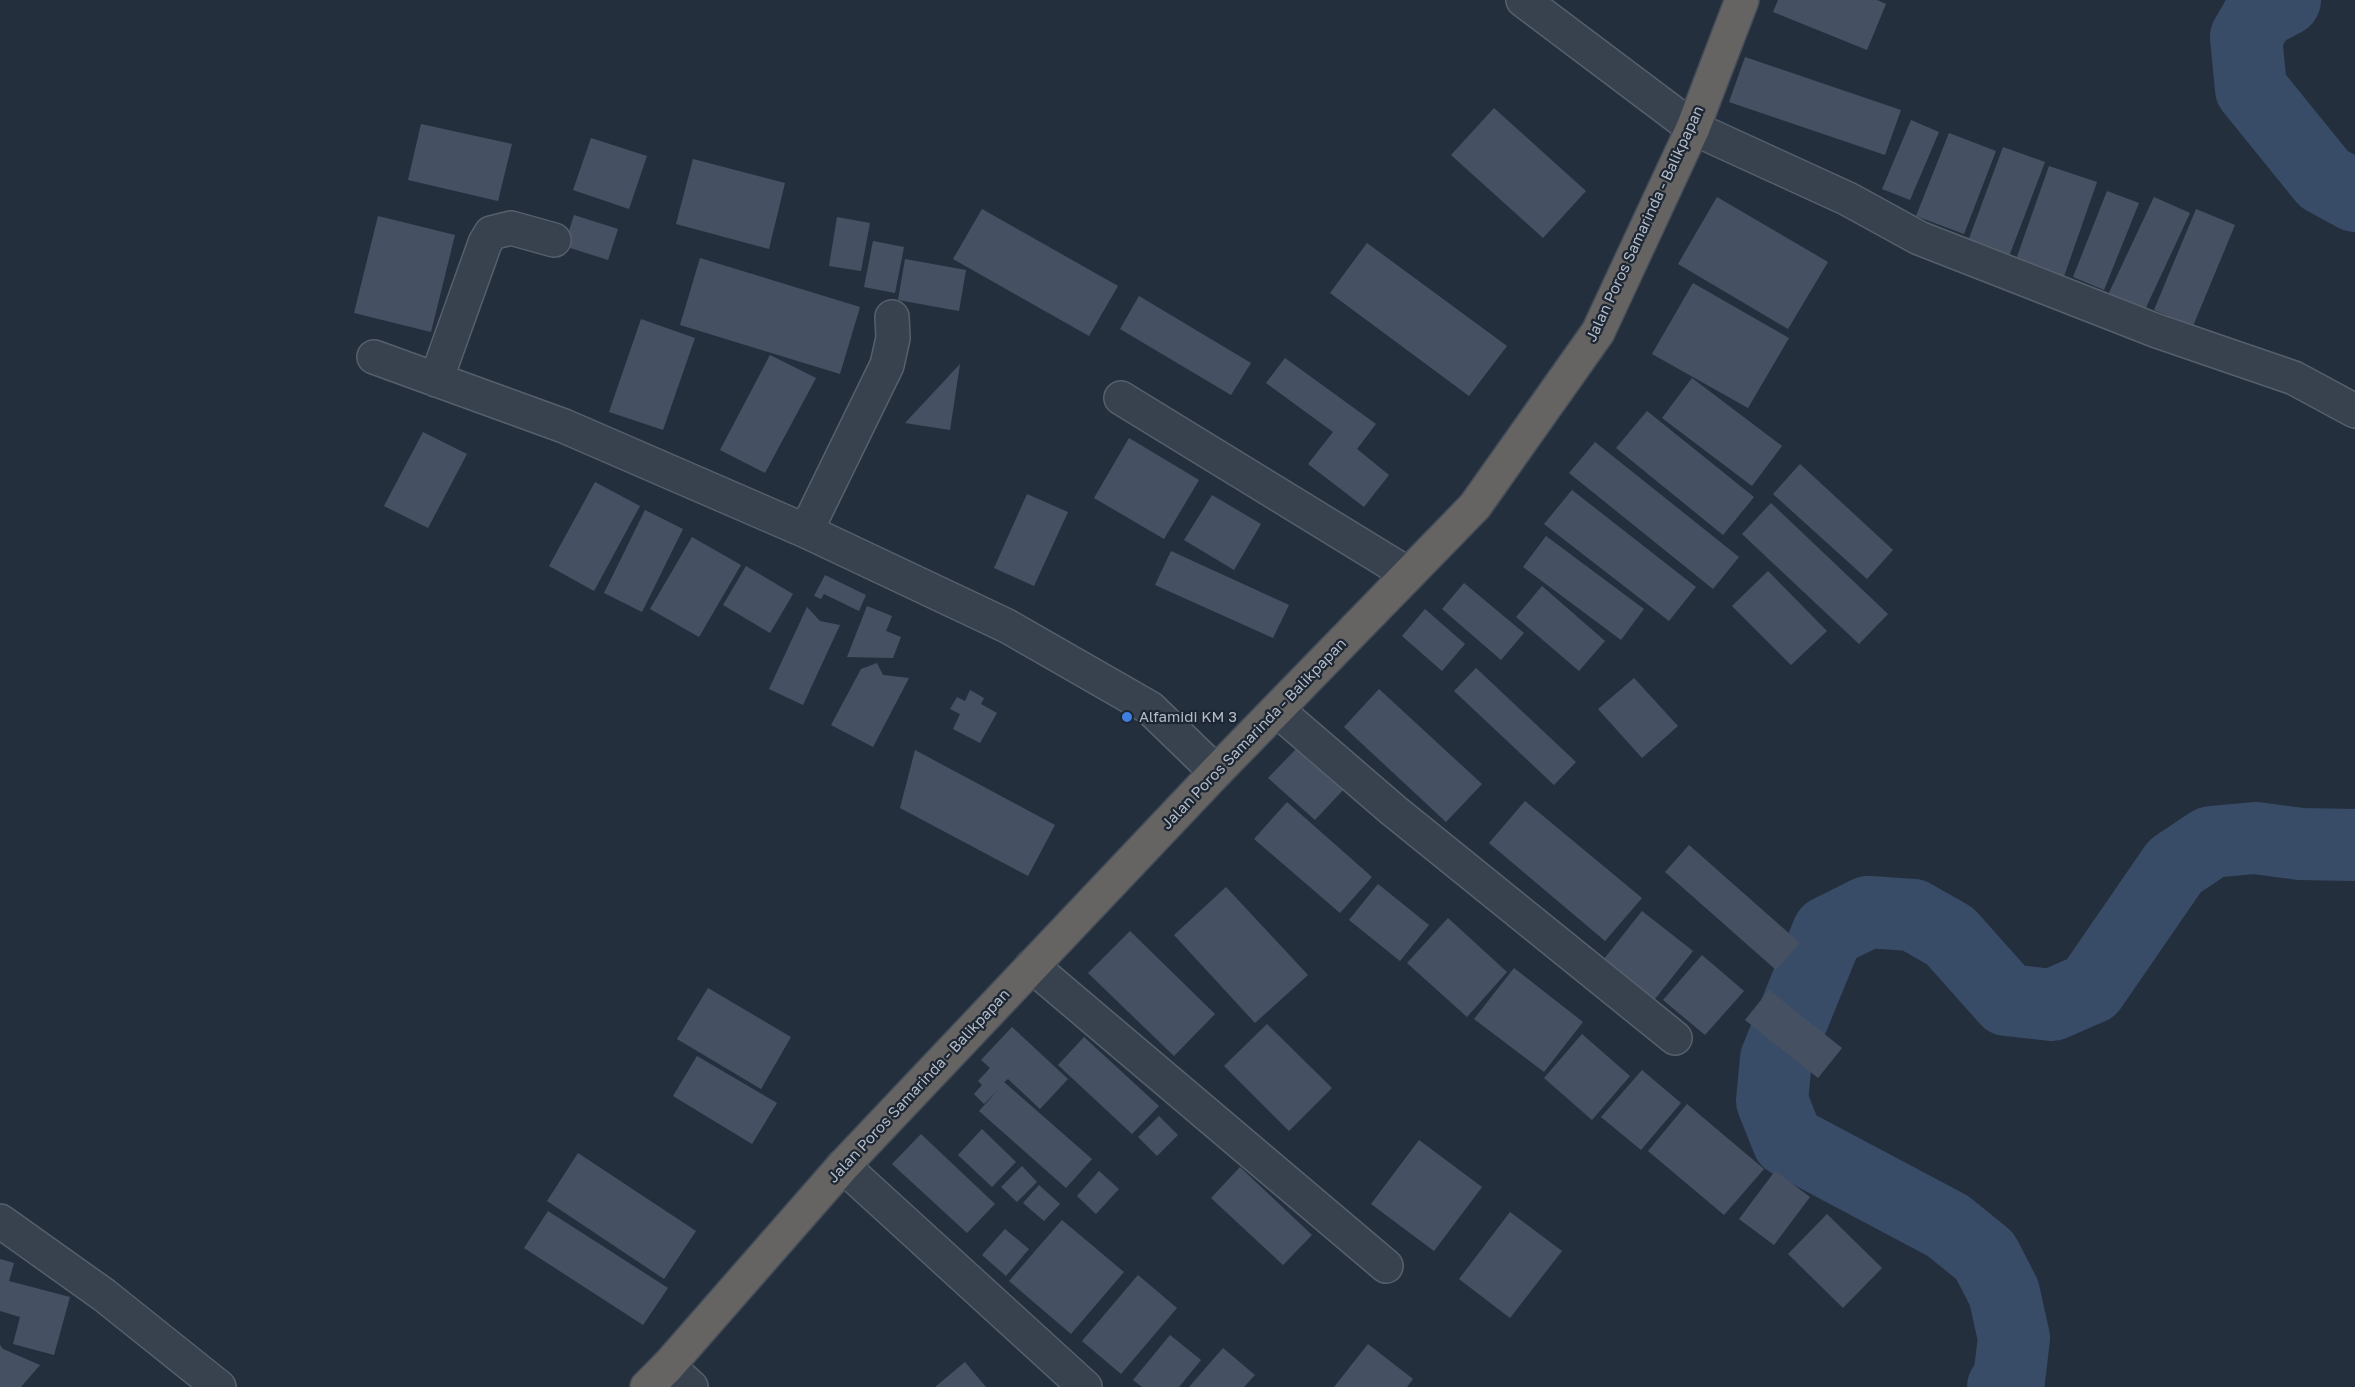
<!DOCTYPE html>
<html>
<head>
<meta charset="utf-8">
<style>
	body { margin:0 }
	canvas { display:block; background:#242f3e }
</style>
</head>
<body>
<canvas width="2355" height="1387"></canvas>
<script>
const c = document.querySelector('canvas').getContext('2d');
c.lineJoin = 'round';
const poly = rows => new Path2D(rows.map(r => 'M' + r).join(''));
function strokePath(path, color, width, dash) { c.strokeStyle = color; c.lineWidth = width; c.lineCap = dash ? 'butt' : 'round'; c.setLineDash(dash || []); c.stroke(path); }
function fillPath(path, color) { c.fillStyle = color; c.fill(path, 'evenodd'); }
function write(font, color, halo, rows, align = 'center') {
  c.font = font + ' "Golos Text",sans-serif'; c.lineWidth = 4.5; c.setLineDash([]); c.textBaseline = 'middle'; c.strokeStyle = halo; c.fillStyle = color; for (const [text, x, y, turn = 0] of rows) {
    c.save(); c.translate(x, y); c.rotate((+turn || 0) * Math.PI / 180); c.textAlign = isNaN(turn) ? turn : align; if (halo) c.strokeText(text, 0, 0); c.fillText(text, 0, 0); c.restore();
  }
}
const river = poly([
	[2285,0,2260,13,2246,37,2251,89,2324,179,2355,196],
	[2003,1387,2009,1380,2014,1338,2004,1293,1985,1256,1948,1226,1788,1141,1772,1101,1776,1059,1828,932,1868,912,1913,915,1950,936,2007,1000,2052,1005,2091,988,2175,866,2211,842,2255,838,2301,844,2355,845]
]);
const building = poly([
	[1778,0,1877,0,1886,4,1867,50,1773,12],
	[1745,57,1901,110,1885,155,1729,102],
	[1494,108,1586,191,1543,238,1451,155],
	[1911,120,1939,132,1910,200,1882,189],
	[421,124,512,144,498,201,408,180],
	[1949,133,1996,151,1964,234,1916,216],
	[591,138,647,156,629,209,573,190],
	[2003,147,2045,162,2005,267,1964,252],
	[693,159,785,183,769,249,676,224],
	[2049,166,2097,182,2061,285,2013,268],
	[2107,191,2139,203,2104,290,2073,277],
	[1717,197,1828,262,1788,329,1678,264],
	[2154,197,2190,213,2143,314,2107,297],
	[982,209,1118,286,1089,336,953,259],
	[2196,209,2235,225,2193,326,2154,310],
	[574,215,618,229,608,260,564,246],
	[378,216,455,235,431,332,354,313],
	[837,217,870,223,861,271,829,266],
	[873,241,904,247,895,293,864,287],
	[1367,243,1507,346,1469,396,1330,293],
	[700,258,860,307,840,374,680,325],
	[905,259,966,270,959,311,898,300],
	[1693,283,1789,338,1748,408,1652,354],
	[1139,296,1251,363,1231,395,1120,329],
	[641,319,695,338,663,430,609,412],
	[770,355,816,378,765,473,720,450],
	[1285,358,1376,424,1357,449,1389,475,1364,507,1308,464,1333,432,1266,383],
	[960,364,950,430,905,423],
	[1692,378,1782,446,1752,486,1662,418],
	[1647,411,1754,497,1723,535,1616,448],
	[423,432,467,454,428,528,384,506],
	[1129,438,1199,480,1164,539,1094,498],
	[1595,442,1739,557,1713,589,1569,473],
	[1800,464,1893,550,1867,579,1773,494],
	[595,482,640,506,594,591,549,566],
	[1572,490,1696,587,1669,621,1544,524],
	[1027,494,1068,512,1034,586,994,568],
	[1212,495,1261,524,1234,570,1184,540],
	[1771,503,1888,614,1859,644,1742,534],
	[645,510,683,529,642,612,604,593],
	[1546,536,1644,609,1621,640,1523,567],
	[692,537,741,565,699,637,650,609],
	[1171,551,1289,605,1273,638,1155,585],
	[746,566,793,594,770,633,723,605],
	[1768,571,1827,631,1791,665,1732,606],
	[825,575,866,595,859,611,824,594,821,599,814,596],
	[1464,583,1524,633,1501,660,1442,609],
	[1542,586,1605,641,1579,671,1516,617],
	[867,606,892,616,886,631,901,637,893,658,847,657],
	[807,607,820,621,840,625,803,705,769,689],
	[1425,609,1465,644,1442,671,1402,636],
	[877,663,883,675,909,678,873,747,831,725,861,669],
	[1476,668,1576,762,1554,785,1454,691],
	[1634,678,1678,726,1642,758,1598,709],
	[1379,689,1482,784,1446,822,1344,727],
	[970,690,984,698,981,704,997,713,980,743,953,729,960,714,950,709,957,697,965,701],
	[1298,747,1344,789,1315,820,1268,778],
	[915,750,1055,825,1028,876,900,808],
	[1525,801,1642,898,1605,941,1489,843],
	[1287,802,1372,877,1340,913,1254,839],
	[1689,845,1800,943,1776,970,1665,872],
	[1378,884,1429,925,1400,961,1349,920],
	[1226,887,1308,975,1255,1023,1174,935],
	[1642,911,1693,951,1655,999,1604,959],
	[1448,918,1507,972,1467,1017,1407,963],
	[1130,931,1215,1014,1174,1056,1088,973],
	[1702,955,1744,991,1705,1035,1663,1000],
	[1514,968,1583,1022,1544,1072,1474,1019],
	[708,988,791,1037,761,1089,677,1039],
	[1769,990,1842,1048,1818,1078,1745,1020],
	[1267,1024,1332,1088,1289,1131,1224,1066],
	[1012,1027,1068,1079,1040,1109,1008,1079,1004,1082,1092,1159,1066,1188,979,1111,999,1089,984,1104,974,1094,982,1085,978,1081,990,1068,981,1060],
	[1582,1034,1630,1076,1592,1120,1544,1078],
	[1084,1037,1159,1106,1132,1134,1058,1065],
	[697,1056,777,1103,752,1144,673,1096],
	[1642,1070,1681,1103,1641,1150,1601,1117],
	[1687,1104,1764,1169,1724,1215,1648,1151],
	[1159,1116,1178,1135,1157,1156,1138,1137],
	[982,1129,1016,1162,992,1187,958,1155],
	[921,1134,995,1204,967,1233,892,1164],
	[1419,1140,1482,1187,1434,1251,1371,1204],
	[578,1153,696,1231,664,1279,547,1201],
	[1022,1166,1037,1182,1017,1202,1001,1187],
	[1240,1167,1312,1235,1283,1265,1211,1198],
	[1099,1171,1119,1189,1096,1214,1077,1196],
	[1775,1171,1810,1197,1774,1245,1739,1219],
	[1039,1185,1060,1204,1044,1221,1023,1203],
	[548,1211,668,1288,643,1325,524,1248],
	[1510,1212,1562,1251,1510,1318,1459,1279],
	[1827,1214,1882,1268,1843,1308,1788,1254],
	[1062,1220,1124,1272,1071,1334,1009,1281],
	[1005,1229,1029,1249,1006,1276,982,1255],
	[0,1259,14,1263,9,1281,70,1297,54,1355,13,1344,20,1317,0,1311],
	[1138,1275,1177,1308,1121,1374,1082,1341],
	[1170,1335,1201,1360,1179,1387,1142,1387,1133,1380],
	[1368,1344,1413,1379,1407,1387,1334,1387],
	[0,1345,3,1349,40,1365,21,1387,0,1387],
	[1223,1348,1255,1375,1244,1387,1189,1387],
	[965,1362,986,1387,935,1387]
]);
const minor = poly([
	[1523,0,1693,128,1848,199,1919,238,2157,331,2294,378,2355,411],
	[374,357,564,426,806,531,1007,626,1150,708,1216,772],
	[436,380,485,243,491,233,511,228,554,240],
	[1121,398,1408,574],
	[806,531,887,365,893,338,892,317],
	[1277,710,1393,810,1675,1038],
	[1032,966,1386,1266],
	[843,1166,1085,1387],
	[0,1221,104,1295,219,1387],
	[668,1366,691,1387]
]);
const trunk = poly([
	[647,1387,668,1366,843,1166,1216,772,1475,506,1598,332,1693,128,1742,0]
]);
const markers = [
	[1127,717,6,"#3f7fe0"]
];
const streetNames = [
	["Jalan Poros Samarinda - Balikpapan",1645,224,-65],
	["Jalan Poros Samarinda - Balikpapan",1254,734,-46],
	["Jalan Poros Samarinda - Balikpapan",919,1086,-47]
];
const poiNames = [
	["Alfamidi KM 3",1139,717]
];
strokePath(river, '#394c67', 72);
fillPath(building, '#455162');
strokePath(minor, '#565f6c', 36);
strokePath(trunk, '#434c59', 36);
strokePath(minor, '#38414e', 33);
strokePath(trunk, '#656462', 33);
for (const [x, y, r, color] of markers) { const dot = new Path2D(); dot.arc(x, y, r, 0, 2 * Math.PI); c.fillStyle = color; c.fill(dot); strokePath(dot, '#1d2633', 2); }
write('15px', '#b4bcc9', '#1d2633', streetNames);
write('15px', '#b4bcc9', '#1d2633', poiNames, 'left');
</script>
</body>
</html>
